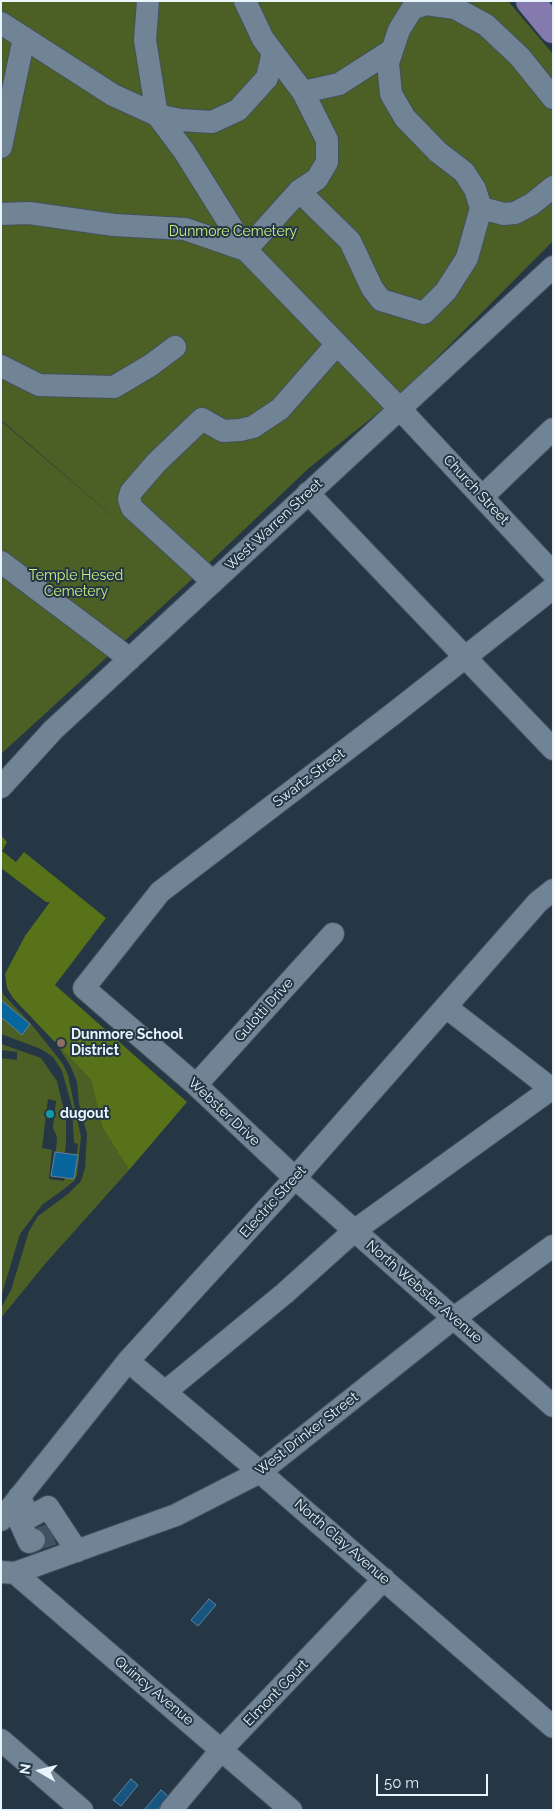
<!DOCTYPE html>
<html>
<head>
<meta charset="utf-8">
<style>
	body { margin:0 }
	#map { position:relative; width:554px; height:1811px; overflow:hidden; background:#253644; font-family:Raleway,sans-serif }
	canvas { display:block }
	.frame { position:absolute; inset:0; border:2px solid #e9f4fd; pointer-events:none }
	.north { position:absolute; left:15px; top:1746px; width:50px; height:50px; -webkit-text-stroke:4px #253644; paint-order:stroke; rotate:278deg; font-size:14px; font-weight:700; line-height:20px; text-align:center; color:#e9f4fd }
	.north::after { content:''; display:block; margin:auto; width:18px; height:22px; background:#e9f4fd; clip-path:polygon(50% 0,100% 100%,50% 72%,0 100%) }
	.scale { position:absolute; left:376px; top:1774px; width:112px; height:22px; box-sizing:border-box; border:2px solid #e9f4fd; border-top:0; padding-left:6px; font-size:15px; line-height:18px; white-space:nowrap; color:#e9f4fd; -webkit-text-stroke:4px #253644; paint-order:stroke }
</style>
</head>
<body>
<div id="map">
<canvas width="554" height="1811"></canvas>
<div class="frame"></div>
<div class="north">N</div>
<div class="scale">50 m</div>
</div>
<script>
const c = document.querySelector('canvas').getContext('2d');
c.lineJoin = 'round';
function fillPath(path, color) { c.fillStyle = color; c.fill(path, 'evenodd'); }
const poly = rows => new Path2D(rows.map(r => 'M' + r).join(''));
function strokePath(path, color, width, dash) { c.strokeStyle = color; c.lineWidth = width; c.lineCap = dash ? 'butt' : 'round'; c.setLineDash(dash || []); c.stroke(path); }
function write(font, color, halo, rows, align = 'center') {
  c.font = font + ' Raleway,sans-serif'; c.lineWidth = 4; c.setLineDash([]); c.textBaseline = 'middle'; c.strokeStyle = halo; c.fillStyle = color; for (const [text, x, y, turn = 0] of rows) {
    c.save(); c.translate(x, y); c.rotate((+turn || 0) * Math.PI / 180); c.textAlign = isNaN(turn) ? turn : align; if (halo) c.strokeText(text, 0, 0); c.fillText(text, 0, 0); c.restore();
  }
}
const green = poly([
	[1,1,508,1,553,54,553,241,399,396,309,468,189,582,1,754,1,421,144,543,1,420],
	[1,986,3,994,32,1025,63,1064,68,1075,81,1137,77,1175,74,1181,64,1189,42,1205,20,1234,1,1297,1,1058,17,1060,17,1052,1,1050,1,1044,41,1058,57,1081,66,1119,66,1141,65,1153,56,1152,57,1137,53,1128,56,1101,48,1099,42,1148,52,1150,49,1179,64,1181,65,1177,74,1179,78,1144,74,1143,72,1107,62,1071,53,1057,41,1049,1,1034],
	[56,1043,91,1080,102,1127,129,1170,45,1264,1,1318,1,1308,11,1290,29,1231,38,1216,68,1194,81,1181,85,1168,87,1134,79,1104,77,1082,71,1067]
]);
const forest = poly([
	[1,835,7,842,2,851,16,862,24,852,106,918,55,985,187,1102,129,1170,102,1127,91,1080,13,998,7,988,5,974,25,936,50,902,46,902,1,868]
]);
const water = poly([
	[209,1599,216,1605,198,1626,191,1620,209,1599],
	[131,1779,138,1785,121,1806,113,1800,131,1779],
	[161,1790,168,1796,157,1810,144,1810,161,1790]
]);
const building = poly([
	[1,1000,30,1024,22,1035,1,1017,1,1000],
	[55,1152,78,1155,74,1179,51,1176,55,1152]
]);
const minorTunnel = poly([
	[34,1540,53,1534]
]);
const minor = poly([
	[148,1,145,40,157,115,184,151,246,250,399,408,553,573],
	[1,23,113,95,157,115,180,120,212,122,238,110,267,78,273,52],
	[303,92,339,84,392,50],
	[1,147,24,38],
	[299,191,350,241,372,288,381,300,424,313,446,291,467,258,481,208,475,189,464,172,438,152,405,118,391,94,388,63,399,30,412,9,426,4,455,8,486,25,520,57,553,98],
	[481,208,504,214,515,213,532,204,553,187],
	[1,214,29,213,114,225,185,229,246,250,299,191,317,179,327,162,327,140,303,92,263,39,245,1],
	[1,366,39,385,114,387,151,365,175,347],
	[308,493,553,749],
	[482,497,553,429],
	[1,562,130,659],
	[213,582,132,508,129,499,131,492,156,463,202,419,223,431,240,430,253,427,280,409,337,344],
	[553,588,393,714,160,892,84,988,196,1085,295,1178,553,1406],
	[1,787,53,730,553,267],
	[446,1007,553,1090],
	[196,1085,333,934],
	[128,1361,260,1472,553,1727],
	[165,1392,285,1293,354,1231,551,1089],
	[19,1497,30,1517,48,1507,77,1551],
	[30,1517,20,1522,29,1542,34,1540],
	[1,1520,128,1361,295,1178,538,902,553,890],
	[1,1572,15,1573,176,1515,260,1472,454,1318,553,1246],
	[15,1573,291,1810],
	[1,1740,82,1810],
	[171,1810,222,1749,384,1579]
]);
const major = poly([
	[530,1,553,29]
]);
const markers = [
	[61,1043,5,"#8d6e63"],
	[50,1114,5,"#0f9aa8"]
];
const parkNames = [
	["Dunmore Cemetery",233,232],
	["Temple Hesed",76,576],
	["Cemetery",76,592]
];
const streetNames = [
	["Church Street",476,490,47],
	["West Warren Street",274,525,-43],
	["Swartz Street",309,778,-37],
	["Gulotti Drive",264,1010,-48],
	["Webster Drive",224,1112,43],
	["Electric Street",273,1202,-48],
	["North Webster Avenue",424,1292,41],
	["West Drinker Street",307,1434,-38],
	["North Clay Avenue",342,1542,41],
	["Quincy Avenue",154,1691,40],
	["Elmont Court",276,1693,-46]
];
const poiNames = [
	["Dunmore School",71,1035],
	["District",71,1051],
	["dugout",60,1114]
];
fillPath(green, '#4c5f24');
fillPath(forest, '#587219');
fillPath(water, '#185681');
strokePath(water, '#5785a6', 1);
fillPath(building, '#06669d');
strokePath(building, '#6d8191', 1);
strokePath(minorTunnel, '#425260', 22, [22, 11]);
strokePath(minor, '#42515d', 24);
strokePath(major, '#42515d', 29);
strokePath(minor, '#708495', 22);
strokePath(major, '#847aae', 28);
for (const [x, y, r, color] of markers) { const dot = new Path2D(); dot.arc(x, y, r, 0, 2 * Math.PI); c.fillStyle = color; c.fill(dot); strokePath(dot, '#253644', 2); }
write('14px', '#caf180', '#253644', parkNames);
write('14px', '#e9f4fd', '#253644', streetNames);
write('bold 14px', '#e9f4fd', '#253644', poiNames, 'left');
</script>
</body>
</html>
